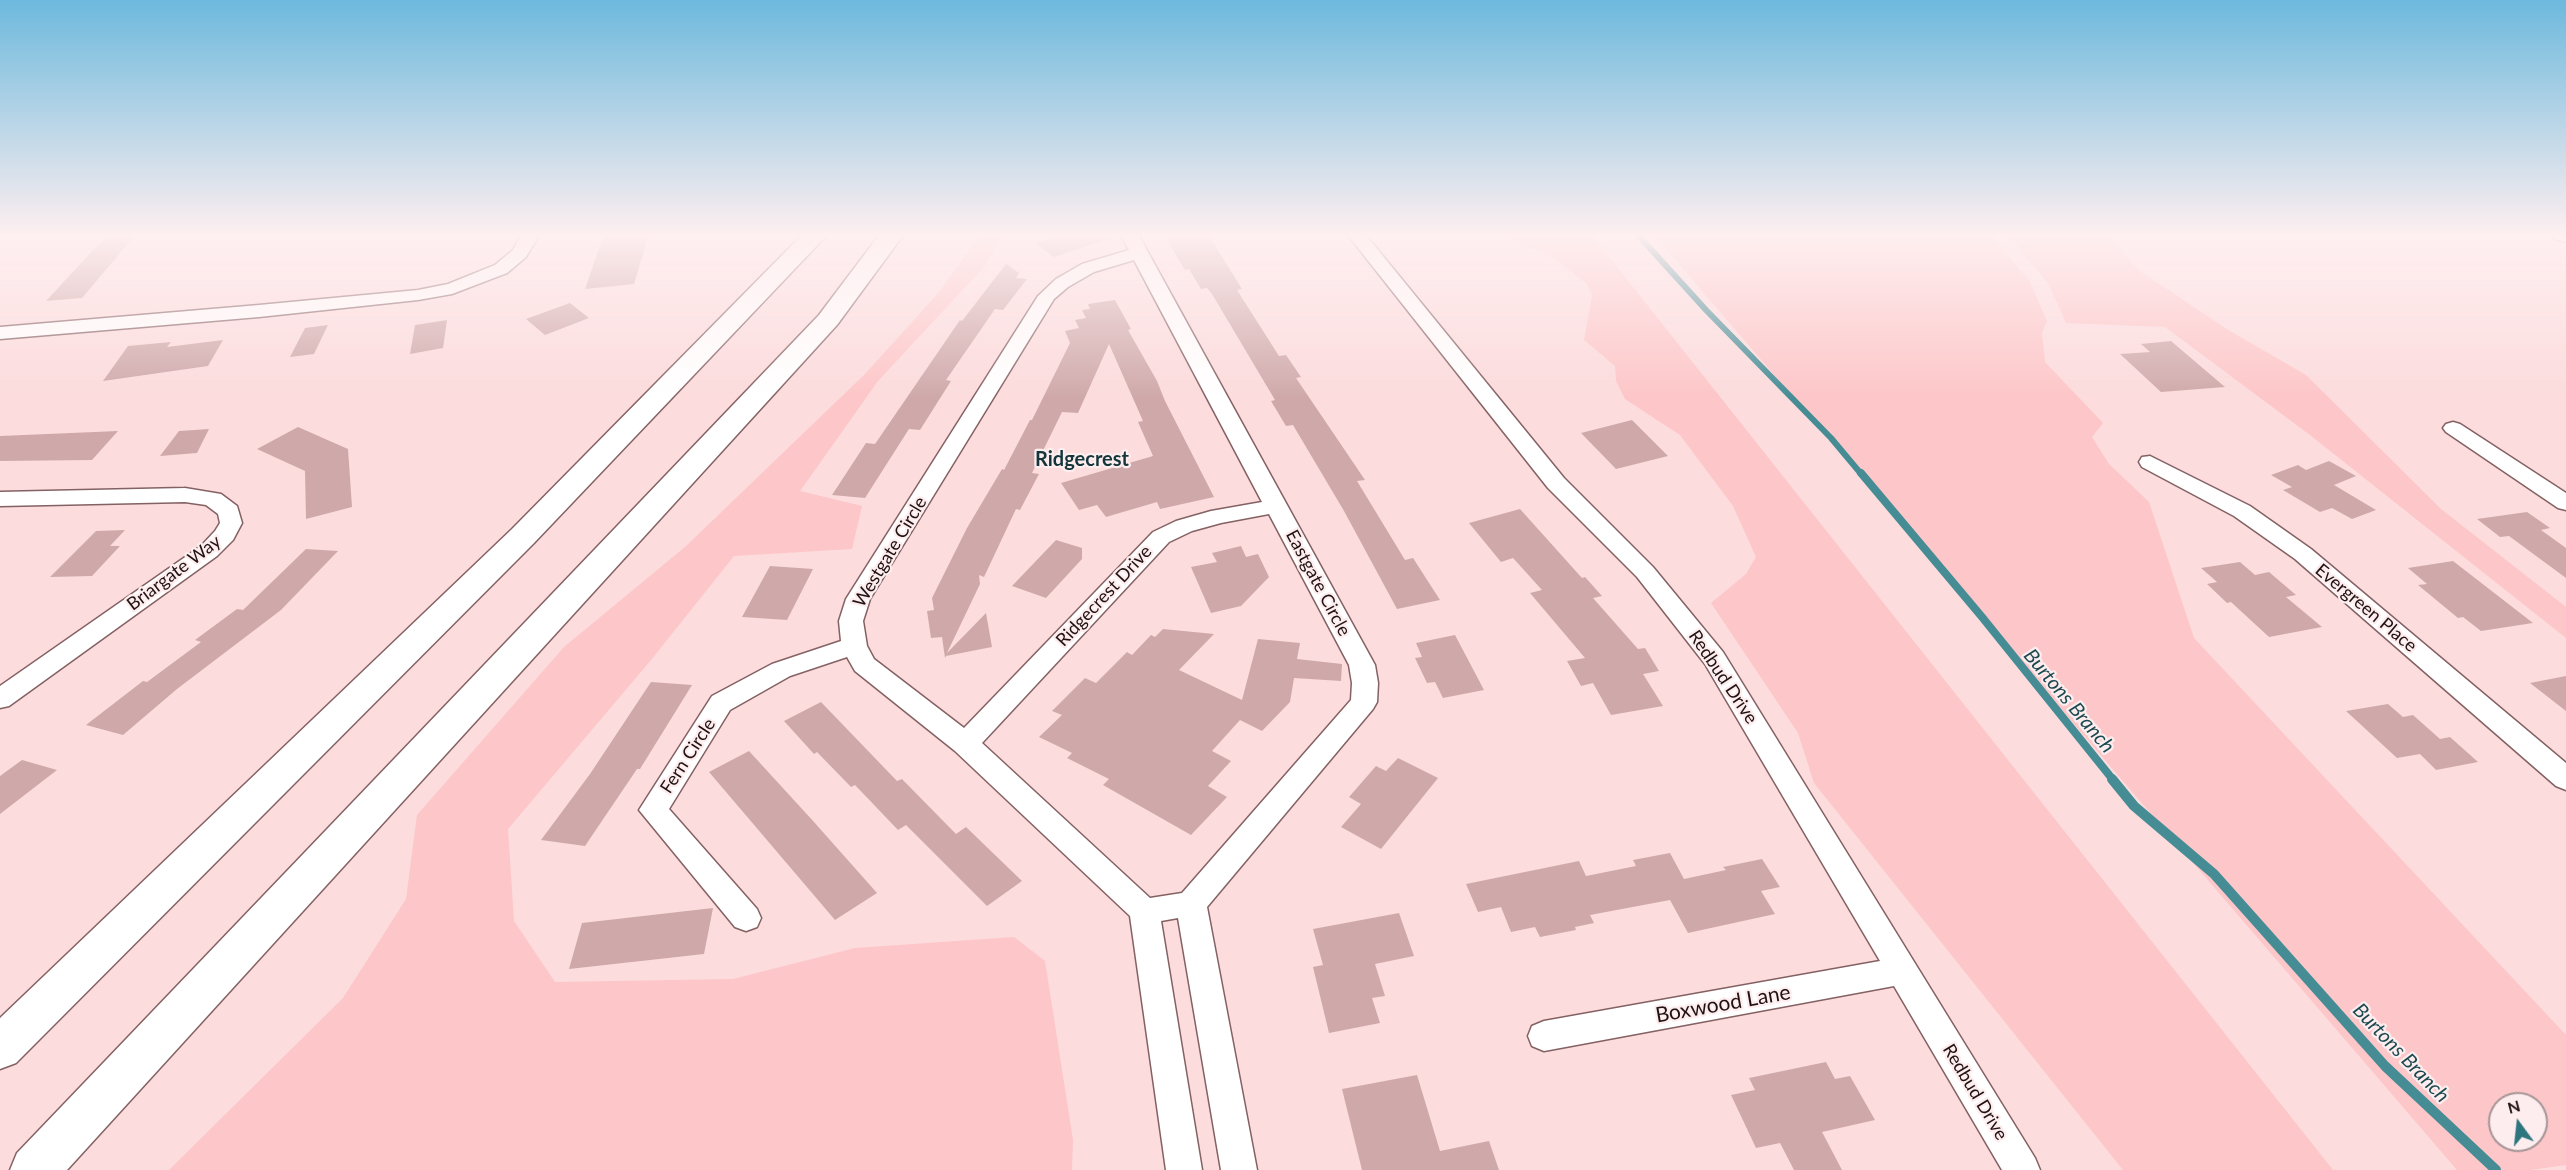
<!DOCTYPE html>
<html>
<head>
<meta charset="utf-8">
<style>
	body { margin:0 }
	#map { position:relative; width:2566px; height:1170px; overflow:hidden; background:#fcdcdd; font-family:Lato,sans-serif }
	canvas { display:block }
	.north { position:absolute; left:2488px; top:1092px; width:60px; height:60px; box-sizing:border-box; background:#feedee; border:2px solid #a59596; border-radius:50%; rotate:345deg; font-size:16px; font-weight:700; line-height:24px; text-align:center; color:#1f1212 }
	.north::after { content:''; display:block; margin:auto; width:21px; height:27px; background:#2e767f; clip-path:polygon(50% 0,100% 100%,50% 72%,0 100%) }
</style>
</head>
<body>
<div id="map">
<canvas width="2566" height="1170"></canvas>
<div class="north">N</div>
</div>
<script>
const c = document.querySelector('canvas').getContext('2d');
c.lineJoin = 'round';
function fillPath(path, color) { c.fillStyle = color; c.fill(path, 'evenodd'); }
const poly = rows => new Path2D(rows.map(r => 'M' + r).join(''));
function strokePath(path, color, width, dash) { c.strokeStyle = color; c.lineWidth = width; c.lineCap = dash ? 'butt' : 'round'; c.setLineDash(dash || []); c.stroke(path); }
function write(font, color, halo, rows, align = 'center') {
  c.font = font + ' Lato,sans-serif'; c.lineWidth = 4.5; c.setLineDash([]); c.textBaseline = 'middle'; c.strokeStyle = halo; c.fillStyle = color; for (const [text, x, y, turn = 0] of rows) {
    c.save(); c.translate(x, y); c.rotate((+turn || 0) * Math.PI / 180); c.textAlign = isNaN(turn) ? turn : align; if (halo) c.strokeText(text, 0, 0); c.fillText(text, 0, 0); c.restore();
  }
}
const green = poly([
	[981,234,1004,234,985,266,878,381,800,491,862,506,852,549,734,556,651,660,508,829,514,921,555,982,733,979,855,948,1014,937,1045,961,1073,1140,1072,1170,169,1170,343,998,406,899,417,815,564,647,685,547,865,374,940,291],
	[1503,234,1591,234,2333,1170,2123,1170,1814,783,1798,733,1711,603,1746,574,1756,557,1733,506,1680,435,1625,399,1616,381,1615,366,1584,340,1592,296,1587,284,1556,260],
	[1653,234,1991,234,2030,282,2047,321,2042,333,2045,362,2103,423,2092,437,2109,464,2149,502,2194,638,2566,1035,2566,1165,2530,1170,2457,1170],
	[2500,1104,2536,1104,2536,1140,2500,1140],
	[2007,234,2107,234,2140,271,2230,331,2306,375,2441,509,2566,607,2566,638,2310,435,2165,327,2066,323,2048,283]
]);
const streamFar2 = poly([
	[1637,234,1706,310,1831,438,1862,475]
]);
const streamFar1 = poly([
	[1861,473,1982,617,2114,781]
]);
const stream = poly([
	[2112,779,2134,806,2214,874,2385,1066,2496,1170]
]);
const building = poly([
	[108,234,136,234,82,298,46,301],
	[604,234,649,234,634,284,585,289],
	[1063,234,1112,234,1112,238,1054,257,1035,243],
	[1189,234,1208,234,1242,289,1237,290,1279,356,1286,355,1301,377,1296,378,1365,480,1357,481,1405,560,1413,558,1440,600,1397,609,1344,511,1293,425,1286,426,1271,401,1275,400,1212,294,1207,288,1201,289,1189,269,1185,270,1166,238],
	[1006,264,1019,273,1016,278,1027,279,1003,310,995,309,946,380,951,381,920,430,909,429,865,498,832,495,866,443,875,444,960,320,962,321],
	[1115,300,1131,329,1128,330,1157,381,1165,401,1214,497,1160,509,1157,502,1106,517,1097,505,1079,510,1061,483,1153,456,1138,422,1143,421,1109,344,1078,413,1062,412,1032,473,1039,474,1020,510,1016,509,984,577,979,575,980,584,947,653,986,613,992,647,946,656,945,658,942,637,931,638,927,611,934,610,932,598,967,528,1002,469,1004,470,1030,420,1032,420,1070,343,1065,331,1079,328,1075,320,1086,318,1082,310,1090,309,1088,304],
	[570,303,589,318,545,335,526,319],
	[447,320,443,348,410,354,415,325],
	[328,325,314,354,290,357,305,328],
	[223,340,208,366,103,381,128,346,171,342,167,347],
	[2171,341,2225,387,2161,392,2120,354,2150,352,2141,344],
	[1632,420,1668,456,1616,469,1581,433],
	[298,427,348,449,352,507,306,519,305,471,257,449],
	[209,429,197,453,160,456,179,431],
	[118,431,92,460,0,461,0,436],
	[2329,461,2356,476,2334,485,2376,510,2352,519,2332,508,2320,512,2283,490,2292,487,2271,475,2298,465,2306,470],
	[1520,509,1582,578,1585,577,1602,596,1593,598,1638,649,1645,648,1659,671,1643,674,1663,706,1611,715,1593,683,1581,686,1567,661,1585,658,1530,593,1542,590,1513,558,1501,562,1469,523],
	[2527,512,2550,528,2541,530,2566,548,2566,578,2509,536,2500,537,2477,519],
	[125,530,110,546,120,546,92,576,50,577,96,531],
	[1056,540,1082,548,1082,559,1046,598,1012,586],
	[1241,546,1246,557,1258,554,1269,577,1241,606,1211,613,1191,567,1217,562,1212,553],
	[306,549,338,551,281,610,177,689,123,735,86,725,143,681,147,682,201,642,195,640,237,609,243,610],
	[2453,561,2533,623,2481,631,2463,617,2458,618,2418,585,2427,584,2408,568],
	[2240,562,2255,575,2269,572,2296,595,2286,597,2322,627,2269,637,2231,602,2227,603,2207,584,2217,582,2201,568],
	[770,566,813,569,787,620,742,617],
	[1163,629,1214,634,1179,670,1242,700,1258,639,1300,643,1297,659,1342,664,1341,681,1294,678,1290,702,1262,731,1240,720,1212,751,1231,761,1208,786,1227,797,1191,835,1103,785,1109,779,1067,758,1072,753,1039,737,1062,715,1052,711,1085,678,1096,683,1127,652,1132,655,1151,635,1155,637],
	[1455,635,1484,690,1443,698,1435,682,1427,683,1415,658,1422,657,1416,643],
	[2566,676,2566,711,2530,683],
	[651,682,692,685,640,769,637,769,585,846,541,840,590,774],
	[821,702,897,781,902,779,956,834,966,827,1022,881,987,906,906,825,898,830,855,785,851,787,817,752,814,754,784,721],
	[2388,704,2403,717,2413,715,2440,739,2450,737,2478,762,2436,770,2420,754,2397,758,2346,711],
	[749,751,814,822,877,893,835,920,709,772],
	[1398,758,1438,778,1381,849,1341,827,1361,804,1349,797,1376,766,1386,771],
	[22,760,57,770,0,814,0,776],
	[1670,853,1684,879,1726,870,1723,867,1762,859,1780,887,1761,891,1775,914,1688,933,1670,900,1590,915,1594,923,1575,927,1576,930,1540,937,1535,927,1511,932,1501,907,1478,912,1466,884,1579,861,1586,876,1636,866,1633,860],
	[713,908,704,954,569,969,582,923],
	[1399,913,1414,956,1375,964,1385,996,1372,998,1380,1023,1329,1033,1313,967,1323,965,1313,929],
	[1826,1062,1835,1079,1850,1076,1875,1120,1822,1132,1842,1170,1794,1170,1780,1143,1756,1148,1731,1095,1755,1090,1749,1078],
	[1417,1075,1440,1151,1489,1141,1499,1170,1362,1170,1342,1089]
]);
const street = poly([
	[522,234,540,234,526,257,507,273,452,294,418,300,259,317,0,339,0,327,259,305,418,290,448,284,495,265,513,250,522,234],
	[1120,234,1138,234,1375,665,1378,683,1377,702,1373,709,1207,907,1257,1170,1221,1170,1178,918,1161,921,1202,1170,1166,1170,1130,916,955,751,855,671,847,657,790,676,730,710,669,809,757,909,761,918,757,927,746,931,735,927,639,810,712,696,772,664,841,641,839,621,846,599,1038,296,1056,279,1082,264,1129,250,1120,234],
	[1134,260,1262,502,1211,511,1176,521,1153,532,964,728,874,659,867,646,863,621,870,599,1054,299,1068,287,1094,272,1134,260],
	[1269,514,1349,665,1352,683,1351,700,1182,893,1150,898,982,743,1169,542,1192,531,1221,523,1269,514],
	[1347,234,1365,234,1564,478,1653,567,1723,652,2035,1158,2040,1170,2002,1170,1894,986,1544,1051,1532,1046,1528,1036,1532,1026,1544,1021,1880,961,1705,664,1637,577,1548,488,1347,234],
	[2453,422,2460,424,2566,493,2566,510,2558,508,2446,432,2443,428,2446,424,2453,422],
	[2150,456,2250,506,2311,549,2566,763,2566,790,2556,786,2295,559,2234,516,2142,467,2139,462,2142,457,2150,456],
	[185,488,221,494,237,506,242,523,233,540,217,556,9,706,0,708,0,686,201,546,215,531,220,523,218,514,206,505,185,502,0,506,0,492,185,488]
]);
const secondary = poly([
	[2550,234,2566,234,2566,242,2554,239,2550,234]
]);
const highway = poly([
	[803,234,828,234,534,543,16,1063,0,1069,0,1018,512,529,803,234],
	[880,234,904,234,837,325,67,1170,10,1170,17,1153,819,315,880,234]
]);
const streetNames = [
	["Westgate Circle",890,552,-59],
	["Briargate Way",174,573,-37],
	["Eastgate Circle",1318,583,62],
	["Ridgecrest Drive",1104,596,-47],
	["Evergreen Place",2366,608,40],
	["Redbud Drive",1723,677,56],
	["Fern Circle",688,756,-57],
	["Redbud Drive",1975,1092,59]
];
const neighbourhoodNames = [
	["Ridgecrest",1082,460]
];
const waterNames = [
	["Burtons Branch",2069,701,50],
	["Burtons Branch",2401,1053,46]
];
const nearStreetnames = [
	["Boxwood Lane",1723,1004,-10]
];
fillPath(green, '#fdc6c8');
strokePath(streamFar2, '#458c95', 6);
strokePath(streamFar1, '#458c95', 8);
strokePath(stream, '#458c95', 10);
fillPath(building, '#cfa9aa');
strokePath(street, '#846163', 3);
strokePath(secondary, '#846163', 3);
strokePath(highway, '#846163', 3);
fillPath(street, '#fff');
fillPath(secondary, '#fff');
fillPath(highway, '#fff');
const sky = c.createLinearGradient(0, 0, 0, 398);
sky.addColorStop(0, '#6db9dd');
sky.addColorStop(0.59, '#feeff0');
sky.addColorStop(1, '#feeff000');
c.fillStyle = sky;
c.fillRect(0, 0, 2566, 398);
write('18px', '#1f1212', '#feedee', streetNames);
write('bold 20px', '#14363b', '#feedee', neighbourhoodNames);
write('italic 20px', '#1a494f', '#feedee', waterNames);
write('21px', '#1f1212', '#feedee', nearStreetnames);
</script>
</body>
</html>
